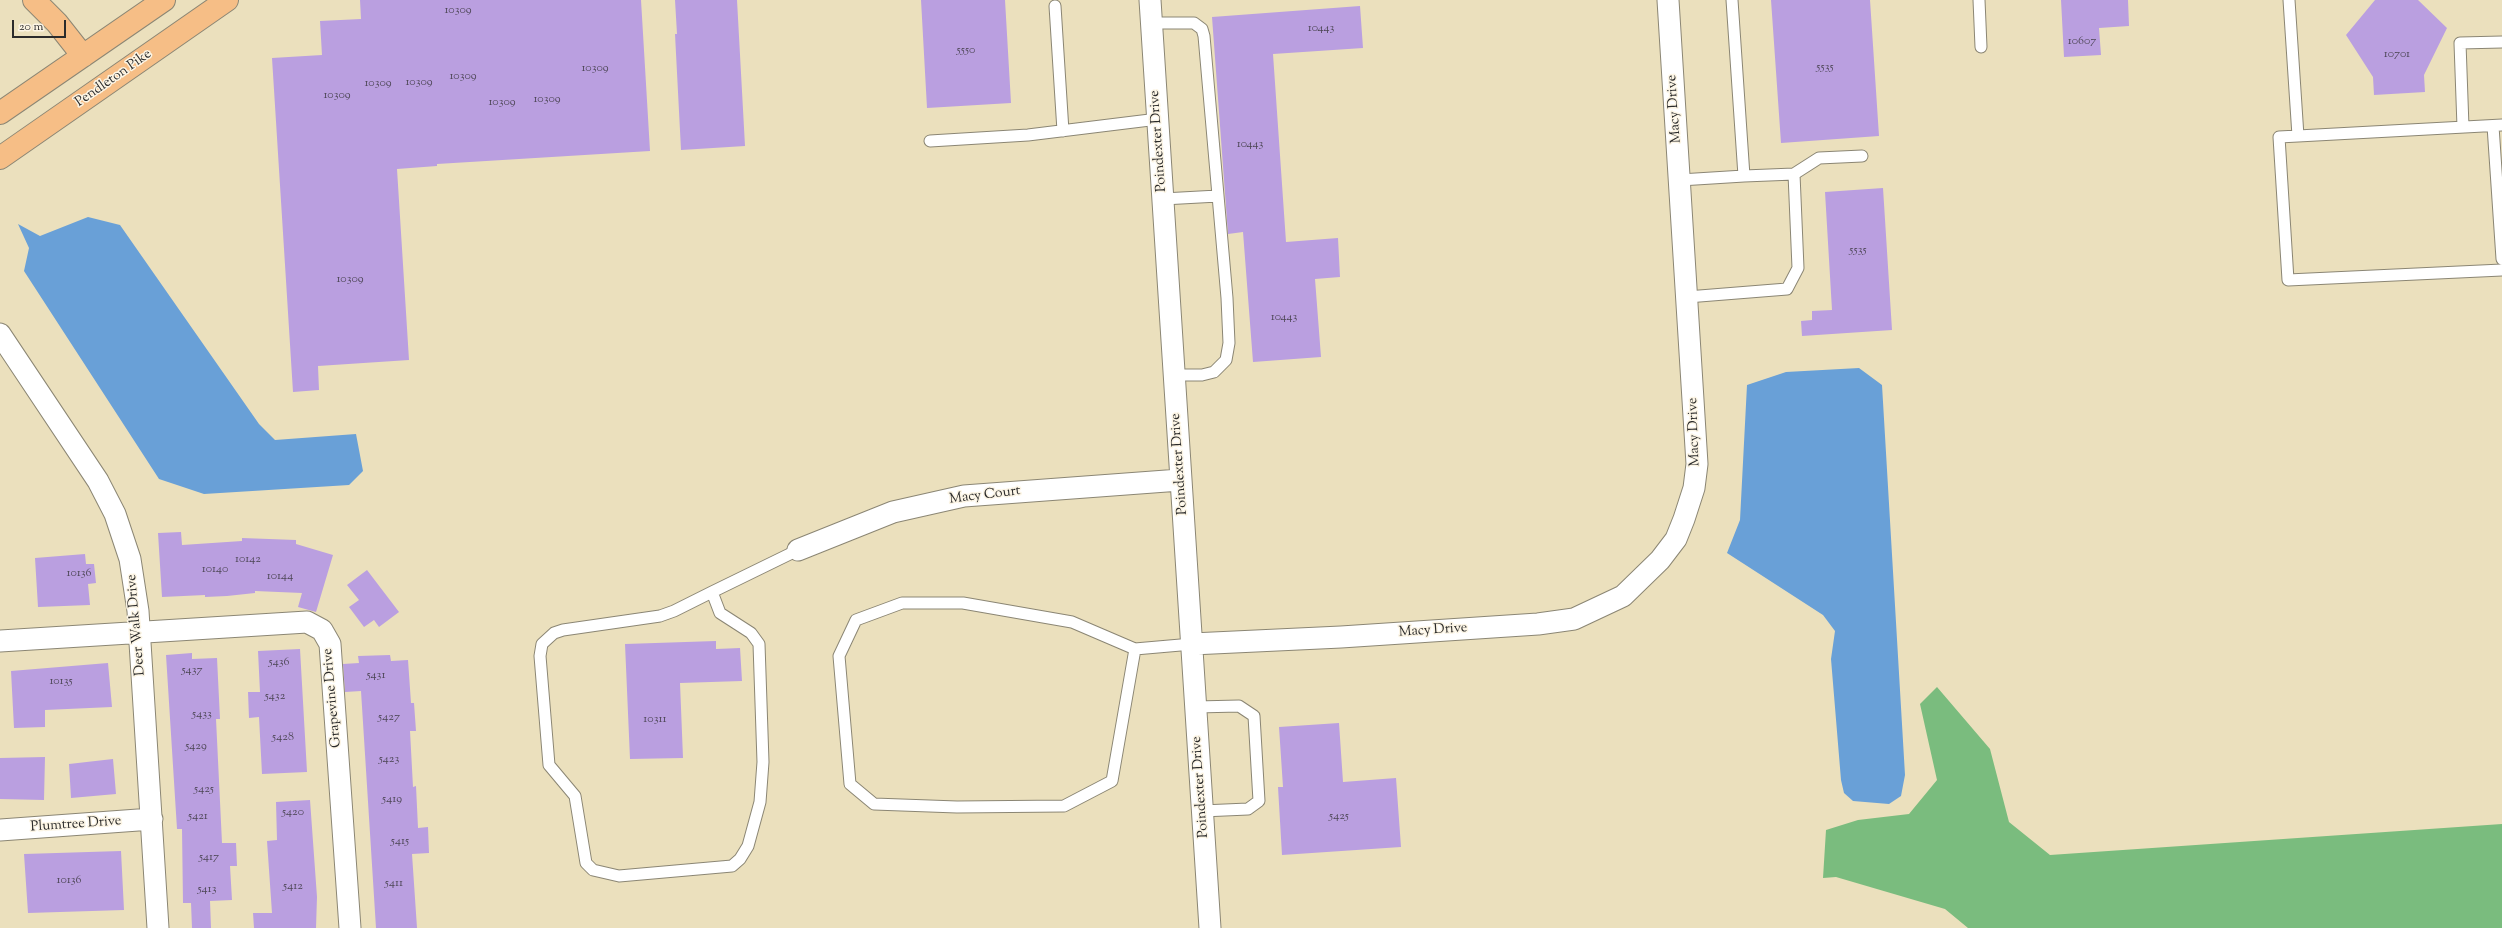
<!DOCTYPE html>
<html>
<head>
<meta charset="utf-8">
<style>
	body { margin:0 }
	#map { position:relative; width:2502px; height:928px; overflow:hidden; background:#ebe0bd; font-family:"Sorts Mill Goudy",serif }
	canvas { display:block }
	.scale { position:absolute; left:12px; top:20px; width:54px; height:18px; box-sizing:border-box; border:2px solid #2b2b2b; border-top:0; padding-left:5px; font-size:12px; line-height:14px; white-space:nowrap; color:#2b2b2b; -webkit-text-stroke:3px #fcf5e5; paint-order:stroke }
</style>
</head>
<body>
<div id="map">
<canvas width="2502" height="928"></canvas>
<div class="scale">20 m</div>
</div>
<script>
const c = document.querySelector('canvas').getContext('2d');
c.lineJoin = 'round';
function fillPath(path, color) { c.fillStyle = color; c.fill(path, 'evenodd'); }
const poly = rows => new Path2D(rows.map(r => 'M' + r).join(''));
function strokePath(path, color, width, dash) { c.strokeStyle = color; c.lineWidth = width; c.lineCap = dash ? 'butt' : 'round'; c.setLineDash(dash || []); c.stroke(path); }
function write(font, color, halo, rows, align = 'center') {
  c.font = font + ' "Sorts Mill Goudy",serif'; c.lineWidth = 3; c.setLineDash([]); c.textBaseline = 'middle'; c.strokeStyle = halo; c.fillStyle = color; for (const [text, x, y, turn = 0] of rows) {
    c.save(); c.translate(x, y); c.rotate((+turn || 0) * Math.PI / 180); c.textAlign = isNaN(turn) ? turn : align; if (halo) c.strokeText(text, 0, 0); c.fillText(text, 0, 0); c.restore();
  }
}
const forest = poly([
	[1937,687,1990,749,2009,822,2050,855,2502,824,2502,928,1968,928,1945,909,1836,877,1823,878,1826,830,1858,820,1909,814,1937,780,1920,704]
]);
const water = poly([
	[88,217,120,225,259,424,275,440,356,434,363,471,349,485,204,494,159,479,24,271,29,248,18,224,40,236],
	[1859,368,1882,385,1905,775,1901,796,1889,804,1853,801,1844,793,1841,780,1831,659,1835,631,1823,615,1727,553,1740,520,1747,385,1786,372]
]);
const building = poly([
	[360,0,641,0,650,151,437,164,437,166,397,169,409,360,318,366,319,390,293,392,272,58,322,55,320,21,361,19],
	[675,0,737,0,745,146,681,150,675,34,677,34],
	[921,0,1005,0,1011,103,927,108],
	[1771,0,1870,0,1879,136,1781,143],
	[2061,0,2128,0,2129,26,2099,28,2101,55,2064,57],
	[2375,0,2418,0,2447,28,2424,75,2425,92,2374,95,2373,77,2346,35],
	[1360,6,1363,48,1273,54,1286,242,1338,238,1340,277,1315,279,1321,357,1253,362,1243,232,1228,234,1212,17],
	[1883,188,1892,330,1802,336,1801,321,1812,320,1812,311,1832,310,1825,192],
	[181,532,182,545,242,541,242,538,296,540,296,544,333,555,316,612,298,607,302,593,255,591,255,593,227,596,205,597,205,595,162,597,158,533],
	[85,554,86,564,94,564,96,583,88,584,90,605,38,607,35,558],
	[367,570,399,612,379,627,374,620,364,627,349,607,359,600,347,585],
	[716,641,716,649,740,648,742,681,680,683,683,758,630,759,625,644],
	[300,649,307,772,262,774,259,717,249,718,248,692,260,692,258,651],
	[192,653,192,659,217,658,220,719,216,719,222,843,236,843,237,866,230,866,232,900,210,901,211,928,192,928,191,903,183,903,182,829,177,829,166,655],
	[390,655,391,661,408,660,411,703,414,703,416,731,410,731,413,787,416,786,418,828,428,827,429,853,412,854,417,928,376,928,361,691,345,692,343,664,359,663,358,656],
	[108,663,112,707,45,710,45,727,14,728,11,671],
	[1339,723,1343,782,1396,778,1401,847,1282,855,1278,787,1283,787,1279,727],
	[45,757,44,800,0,799,0,758],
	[113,759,116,794,71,798,69,764],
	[310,800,317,897,316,928,254,928,253,913,272,913,267,841,277,840,276,802],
	[121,851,124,910,28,913,24,854]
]);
const service = poly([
	[1979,0,1981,47],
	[2289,0,2298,136,2279,137,2288,280,2502,270],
	[1055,6,1063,131],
	[1152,23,1194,23,1202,29,1204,36,1227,298,1229,343,1226,360,1214,372,1202,375,1174,375],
	[2493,126,2502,259],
	[2463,127,2460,43,2502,42],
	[2298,136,2502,125],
	[930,141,1028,135,1158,119],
	[1744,176,1794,174,1819,158,1862,156],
	[1680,180,1744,176,1732,0],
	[1163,199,1218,196],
	[1687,297,1787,289,1798,268,1794,174],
	[712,592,720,613,751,633,759,644,763,762,760,802,748,846,740,859,732,866,619,876,593,870,586,863,575,796,549,765,540,656,542,644,554,633,563,630,660,616,674,611,712,592,798,550],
	[1135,649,1112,781,1064,806,957,807,874,804,850,784,839,656,856,620,902,603,963,603,1072,622,1135,649,1192,644],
	[1196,707,1239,706,1254,716,1259,801,1248,809,1202,811]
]);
const minor = poly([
	[1150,0,1210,928],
	[0,334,98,481,115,514,130,559,138,611,158,928],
	[798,550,893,512,964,496,1180,480],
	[0,641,307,622,322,630,330,644,350,928],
	[1192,644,1341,637,1538,624,1574,619,1623,596,1660,560,1676,539,1684,519,1694,488,1697,464,1668,0],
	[0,830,152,819]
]);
const primary = poly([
	[34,0,57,23,83,56],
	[0,113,164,0],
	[0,158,227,0]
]);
const numberNames = [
	["10309",458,11],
	["10443",1321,29],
	["10607",2082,42],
	["5550",966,51],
	["10701",2397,55],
	["5535",1825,68],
	["10309",595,69],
	["10309",463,77],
	["10309",419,83],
	["10309",378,84],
	["10309",337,96],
	["10309",547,100],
	["10309",502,103],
	["10443",1250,145],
	["5535",1858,251],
	["10309",350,280],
	["10443",1284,318],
	["10142",248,560],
	["10140",215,570],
	["10136",79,574],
	["10144",280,577],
	["5436",279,663],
	["5437",192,671],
	["5431",376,676],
	["10135",61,682],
	["5432",275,697],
	["5433",202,715],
	["5427",389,718],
	["10311",655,720],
	["5428",283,738],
	["5429",196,747],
	["5423",389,760],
	["5425",204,790],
	["5419",392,800],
	["5420",293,813],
	["5421",198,817],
	["5425",1339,817],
	["5415",400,842],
	["5417",209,858],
	["10136",69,881],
	["5411",394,884],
	["5412",293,887],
	["5413",207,890]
];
const streetNames = [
	["Pendleton Pike",114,79,-35],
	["Macy Drive",1675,109,-94],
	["Poindexter Drive",1159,141,-94],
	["Macy Drive",1695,432,-92],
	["Poindexter Drive",1180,464,-94],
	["Macy Court",985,496,-7],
	["Deer Walk Drive",137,625,-95],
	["Macy Drive",1433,631,-4],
	["Grapevine Drive",333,698,-95],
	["Poindexter Drive",1201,787,-94],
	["Plumtree Drive",76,825,-4]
];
fillPath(forest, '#7abc7e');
fillPath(water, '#69a0d7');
fillPath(building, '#ba9fe0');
strokePath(service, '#8b8674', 13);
strokePath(minor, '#8b8674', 23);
strokePath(primary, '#8b8674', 24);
strokePath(service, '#fff', 11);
strokePath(minor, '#fff', 21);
strokePath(primary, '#f6be86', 22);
write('12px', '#4f4858', null, numberNames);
write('14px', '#2b2b2b', '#fcf5e5', streetNames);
</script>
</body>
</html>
